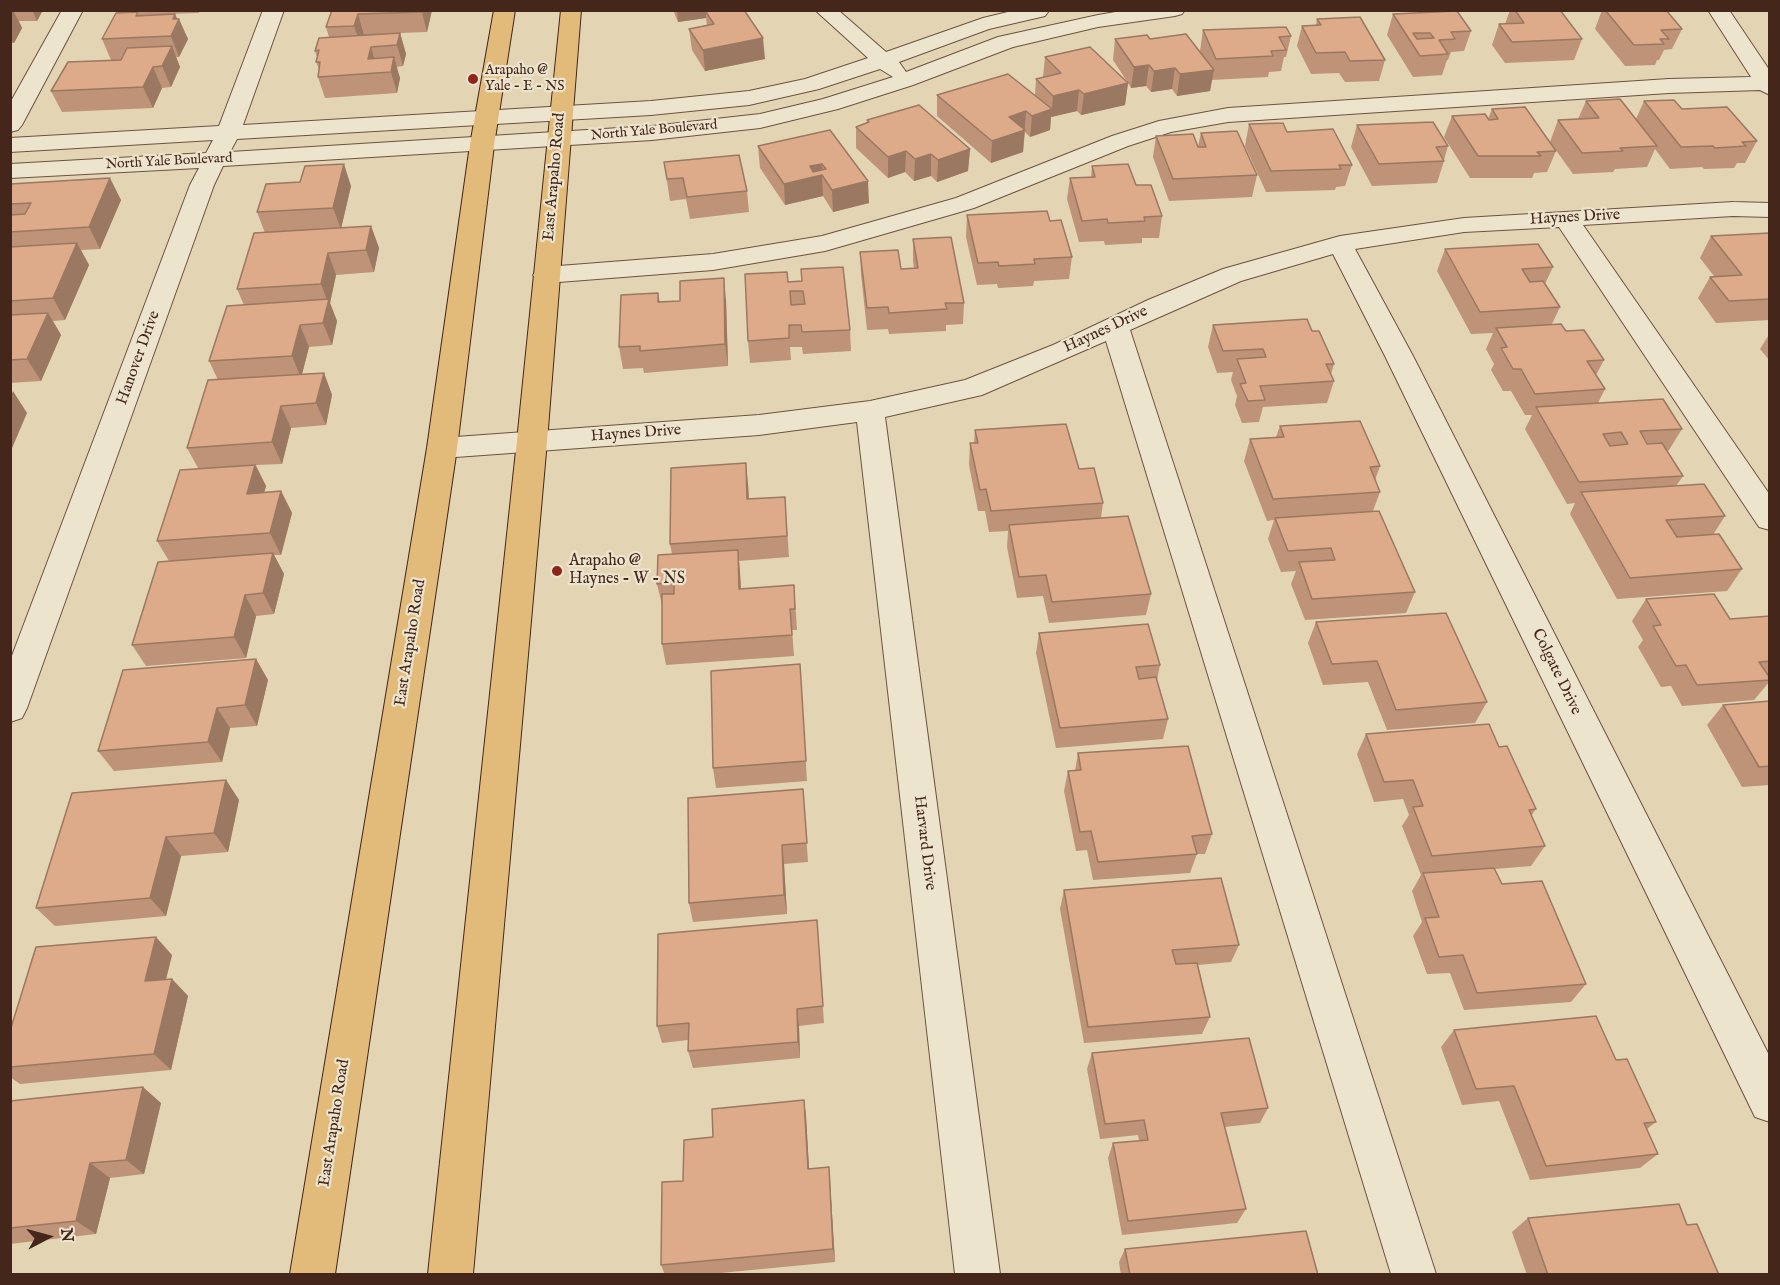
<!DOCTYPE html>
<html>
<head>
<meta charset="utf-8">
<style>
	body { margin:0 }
	#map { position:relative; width:1780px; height:1285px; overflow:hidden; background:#e3d5b4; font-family:"IM FELL English",serif }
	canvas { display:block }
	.frame { position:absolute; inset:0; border:12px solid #44261a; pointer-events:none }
	.north { position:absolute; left:18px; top:1207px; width:60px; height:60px; -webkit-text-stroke:4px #ede4ce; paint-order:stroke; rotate:84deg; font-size:16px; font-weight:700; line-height:24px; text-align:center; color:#44261a }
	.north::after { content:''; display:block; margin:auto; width:21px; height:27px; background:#44261a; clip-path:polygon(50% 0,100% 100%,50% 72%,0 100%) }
</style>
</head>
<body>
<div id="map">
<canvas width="1780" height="1285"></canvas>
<div class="frame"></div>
<div class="north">N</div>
</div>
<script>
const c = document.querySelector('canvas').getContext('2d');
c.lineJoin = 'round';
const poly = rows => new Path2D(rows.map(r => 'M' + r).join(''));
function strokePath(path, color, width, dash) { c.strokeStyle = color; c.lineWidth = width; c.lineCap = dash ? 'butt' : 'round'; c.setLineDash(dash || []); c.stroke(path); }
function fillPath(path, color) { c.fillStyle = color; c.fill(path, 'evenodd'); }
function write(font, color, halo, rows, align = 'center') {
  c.font = font + ' "IM FELL English",serif'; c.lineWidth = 4.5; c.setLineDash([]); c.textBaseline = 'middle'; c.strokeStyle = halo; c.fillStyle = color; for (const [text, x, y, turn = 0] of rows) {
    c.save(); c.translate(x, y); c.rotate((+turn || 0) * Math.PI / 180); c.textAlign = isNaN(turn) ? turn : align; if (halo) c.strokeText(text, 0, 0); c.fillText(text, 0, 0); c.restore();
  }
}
const minor = poly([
	[62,10,83,10,22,125,18,130,10,132,10,103,62,10],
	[263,10,284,10,243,125,651,101,749,91,805,79,868,58,815,10,838,10,886,52,983,18,1016,10,1048,12,1045,16,989,29,899,62,906,72,998,37,1098,15,1127,10,1185,10,1182,14,1175,16,1098,27,1013,47,913,85,838,109,760,128,652,140,223,166,214,185,27,708,22,718,10,722,10,661,190,185,199,168,10,178,10,164,206,153,213,140,10,152,10,138,219,126,263,10],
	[880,69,893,77,823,99,760,114,652,126,230,152,237,139,651,115,749,105,819,89,880,69],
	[1708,10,1729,10,1770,71,1770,95,1760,90,1669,93,1228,122,1171,132,1128,146,974,208,825,251,713,270,546,283,537,281,533,275,537,269,546,267,713,254,822,236,956,198,1112,136,1159,121,1228,108,1669,79,1751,77,1708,10],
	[1733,202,1770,203,1770,217,1733,216,1583,225,1770,495,1770,530,1759,527,1559,227,1464,232,1355,249,1413,356,1770,1057,1770,1122,1755,1117,1385,356,1333,254,1241,281,1130,330,1436,1274,1391,1274,1106,341,982,395,885,417,1000,1274,955,1274,857,422,759,435,442,458,432,455,427,448,432,441,442,438,759,415,870,401,965,380,1053,345,1148,300,1223,269,1340,236,1464,218,1733,202]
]);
const major = poly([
	[494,10,515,10,494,145,457,448,335,1274,290,1274,427,448,470,145,494,10],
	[561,10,581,10,547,441,473,1274,428,1274,517,441,561,10]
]);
const wall = poly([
	[10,10,43,10,37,21,19,21,22,28,14,43,10,43],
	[121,10,200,10,199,13,139,15,175,14,188,39,179,57,176,57,180,67,171,87,162,88,153,108,62,112,51,91,121,60,111,60,102,39,121,12],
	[332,10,432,10,427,32,400,33,406,54,403,66,396,67,400,78,397,93,325,98,318,77,319,69,316,62,317,57,315,51,329,37,326,27],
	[673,10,744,10,765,59,705,71,692,50,689,29,707,25,706,18,678,22],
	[1510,10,1560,10,1582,39,1574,60,1505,63,1492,45,1499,24,1505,24],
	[1602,10,1666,10,1682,29,1672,49,1664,50,1659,60,1657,60,1655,65,1625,66,1595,29],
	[1393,14,1471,31,1464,51,1451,52,1448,60,1447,60,1442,75,1413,77,1387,35],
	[1317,19,1385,60,1379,81,1345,82,1339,73,1311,74,1297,46,1302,26,1316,25],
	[1203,30,1291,36,1286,57,1284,57,1281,71,1269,72,1268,77,1212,80,1212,79,1210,91,1177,96,1172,89,1151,92,1146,86,1131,88,1128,83,1125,105,1081,115,1077,111,1051,117,1050,130,1030,137,1025,132,1023,152,991,163,937,116,937,95,1035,95,1036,79,1043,77,1045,57,1128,83,1113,60,1115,39,1150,39,1200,53,1200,51],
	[1586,101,1636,119,1644,101,1682,109,1757,141,1745,163,1737,163,1734,168,1704,169,1702,167,1670,169,1655,149,1647,167,1615,169,1613,172,1573,174,1550,142,1558,120,1578,119],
	[1492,109,1556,151,1547,172,1534,173,1532,178,1470,178,1444,137,1452,116,1488,119],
	[867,120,970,149,968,171,937,182,931,176,914,181,905,172,888,178,856,148,856,127,867,123],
	[1249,124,1287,132,1352,165,1345,186,1336,187,1335,190,1266,192,1245,146],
	[1357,125,1448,146,1444,160,1444,161,1437,183,1372,186,1351,147],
	[830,130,869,203,833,212,823,196,785,205,760,168,758,146],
	[1201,133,1257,175,1252,197,1169,201,1153,157,1156,136,1198,146],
	[664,162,747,191,749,212,690,219,686,199,670,201],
	[1092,166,1136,185,1162,216,1159,238,1142,238,1142,243,1105,245,1104,241,1079,242,1067,199,1070,178,1091,177],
	[10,184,121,200,100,249,81,250,89,265,65,320,53,321,61,335,41,381,10,383],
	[351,186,341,228,371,226,379,248,374,272,336,275,330,303,337,321,332,345,309,347,302,374,324,373,332,395,326,425,291,428,282,464,256,465,266,486,264,492,281,491,292,513,281,555,274,555,284,574,274,614,256,616,246,658,146,666,132,645,169,561,157,541,198,468,187,448,218,380,209,361,244,305,237,289,265,233,257,212],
	[967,215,1050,221,1072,257,1069,279,1034,281,1033,286,998,288,997,284,977,285,966,237],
	[1770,233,1770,320,1716,323,1698,298,1710,277,1714,276,1700,258,1711,236],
	[913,239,964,303,963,324,946,325,946,331,889,334,888,329,867,330,861,274,860,252,901,269,914,269,913,261],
	[1445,249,1553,267,1545,284,1560,307,1552,324,1566,331,1604,360,1596,375,1605,389,1598,403,1682,429,1669,450,1667,451,1683,476,1676,486,1725,516,1713,535,1742,569,1727,591,1617,599,1570,514,1575,503,1567,504,1525,429,1532,415,1525,415,1511,391,1503,391,1491,370,1494,364,1486,349,1493,333,1471,334,1437,271],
	[802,281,850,330,851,351,803,354,802,347,790,347,791,360,750,363,748,341,788,282],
	[658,293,660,302,726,300,728,366,644,373,643,368,623,369,619,347],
	[1213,325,1312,331,1334,364,1331,374,1334,381,1327,403,1263,407,1259,422,1242,423,1235,405,1237,396,1231,380,1233,372,1217,373,1208,347],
	[1770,333,1770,361,1760,349],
	[1280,426,1380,466,1375,480,1380,492,1373,511,1415,592,1406,613,1305,620,1291,584,1296,571,1281,572,1268,539,1274,520,1267,521,1244,461,1250,439,1276,437],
	[975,430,1079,469,1103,503,1101,518,1151,594,1146,615,1049,623,1043,596,1017,598,1007,547,1008,531,989,532,985,511,978,511,969,465,970,443,974,443],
	[748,484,749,499,785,497,789,557,739,561,741,589,794,585,797,630,792,630,794,656,666,665,662,644,662,605,657,584,672,554,670,544],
	[1646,599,1730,619,1770,616,1770,681,1754,700,1682,706,1671,686,1661,687,1638,647,1643,640,1632,621],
	[1316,622,1487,702,1475,723,1387,730,1368,682,1323,685,1308,643],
	[1039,633,1160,665,1157,680,1168,719,1163,739,1056,748,1036,653],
	[256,659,268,680,257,726,230,728,222,762,114,771,98,751],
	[800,664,807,781,716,788,713,768],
	[1770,701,1770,786,1769,785,1742,787,1707,725,1723,705],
	[1366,734,1499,747,1536,809,1531,816,1545,846,1531,866,1495,869,1502,884,1586,984,1571,1002,1464,1010,1450,973,1427,974,1413,936,1422,922,1412,891,1421,875,1402,826,1409,815,1403,799,1374,802,1357,754],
	[1078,753,1212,834,1205,854,1197,854,1190,873,1093,880,1087,850,1076,851,1064,791,1068,771,1075,771],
	[226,780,239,800,228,852,181,856,166,916,55,926,36,908],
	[803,789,808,862,784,864,787,914,693,922,689,903],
	[1064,890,1239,945,1231,962,1198,965,1210,1017,1202,1034,1084,1043,1060,909],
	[817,920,824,1023,799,1026,800,1058,693,1068,688,1051,688,1040,662,1043,657,1026],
	[172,955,166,979,172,979,188,996,171,1070,20,1084,10,1077,10,1031],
	[1454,1030,1616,1060,1656,1122,1647,1129,1658,1154,1640,1168,1530,1180,1499,1101,1462,1105,1441,1047],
	[1092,1053,1268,1108,1260,1123,1225,1127,1246,1209,1237,1223,1122,1235,1108,1158,1113,1143,1139,1141,1138,1135,1100,1139,1087,1069],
	[804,1100,806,1116,809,1169,829,1167,835,1262,700,1275,665,1275,661,1265,683,1181,713,1137],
	[10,1101,161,1103,144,1174,110,1178,96,1234,10,1244],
	[1528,1218,1687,1225,1719,1275,1527,1275,1512,1232],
	[1125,1249,1318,1275,1121,1275,1119,1262]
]);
const shadedWall = poly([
	[10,10,13,10,22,28,14,43,10,37],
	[32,10,43,10,37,21],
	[422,10,432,10,427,32,422,12],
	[677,10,744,10,706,12,706,18,678,22],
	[175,14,178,22,179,19,188,39,179,57,171,36,173,19],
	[358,14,364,35,361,47,354,26],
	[400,33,406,54,403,66,397,45],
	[763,38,765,59,705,71,703,50],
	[172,46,180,67,171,87,162,66],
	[371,47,377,68,368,59],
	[394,57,400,78,397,93,391,72],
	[1149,65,1146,86,1131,88,1134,67],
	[153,67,162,88,153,108,143,87],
	[1175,68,1172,89,1151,92,1154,71],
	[1214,70,1210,91,1177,96,1180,74],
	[1128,83,1125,105,1081,115,1084,94],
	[1079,90,1077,111,1051,117,1050,130,1030,137,1032,116,1052,109,1053,96],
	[1026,111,1023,152,991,163,992,141,1009,117],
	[970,149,968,171,937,182,938,160],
	[906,151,905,172,888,178,888,157],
	[931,154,931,176,914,181,915,159],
	[344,164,351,186,341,229,333,208],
	[822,164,823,177,822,175,823,196,785,205,784,184,810,166],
	[110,178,121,200,100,249,89,227],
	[868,181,869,203,833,212,832,190],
	[371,226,379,248,374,272,366,250],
	[77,243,89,265,65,320,53,298],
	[328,253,336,275,330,303,337,321,332,345,323,323,328,303,321,284],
	[724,278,726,300,728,366,725,344],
	[48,313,61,335,41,381,27,359],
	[300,325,309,347,301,378,292,356],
	[324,373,332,395,326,425,316,403],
	[13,391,27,413,10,453,10,398],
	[281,406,291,428,282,464,272,442],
	[746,463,748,484,750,521,747,499],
	[255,465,266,486,258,515,247,494],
	[281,491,292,513,281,555,270,533],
	[738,550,740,572,742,610,739,589],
	[273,553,284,574,274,614,263,593],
	[245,595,256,616,246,658,234,637],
	[256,659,268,680,257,726,245,705],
	[217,708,230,728,222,762,208,742],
	[226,780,239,800,228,852,214,833],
	[166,837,181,856,166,916,150,898],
	[782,845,784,864,787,914,784,895],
	[156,937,172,955,161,999,145,981],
	[172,979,188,996,171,1070,154,1054],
	[797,1009,799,1026,800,1058,798,1042],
	[143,1087,161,1103,144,1174,126,1160],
	[804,1100,806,1116,810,1184,808,1169],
	[90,1163,110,1178,96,1234,76,1221],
	[829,1167,830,1182,835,1262,833,1249]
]);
const building = poly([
	[332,10,422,10,422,12,358,14,354,26,326,27,332,10],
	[712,10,744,10,763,38,703,50,689,29,714,24,706,12,712,10],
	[1515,10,1560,10,1582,39,1512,42,1499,24,1524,23,1515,10],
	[1605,10,1666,10,1682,29,1661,30,1669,39,1660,39,1664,44,1634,45,1605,10],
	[1457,11,1471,31,1451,32,1455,39,1439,40,1448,54,1420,56,1393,14,1457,11],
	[1413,33,1430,33,1434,38,1417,39,1413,33],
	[138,12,136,16,175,14,173,19,179,19,171,36,102,39,116,13,138,12],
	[1360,17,1385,60,1350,61,1345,52,1316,53,1302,26,1321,25,1317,19,1360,17],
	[1286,27,1291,36,1279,37,1286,50,1271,51,1273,56,1216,59,1203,30,1286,27],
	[400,33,397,45,371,47,368,59,394,57,391,72,318,77,320,62,316,62,319,50,315,51,319,38,400,33],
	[1186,34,1214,70,1180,74,1175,68,1154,71,1149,65,1134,67,1115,39,1147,35,1150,39,1186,34],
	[172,46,162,66,153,67,143,87,51,91,68,62,121,60,127,48,172,46],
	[1090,47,1128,83,1084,94,1079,90,1053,96,1036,79,1061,73,1045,57,1090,47],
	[1008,74,1052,109,1032,116,1026,111,1009,117,1025,130,992,141,937,95,1008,74],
	[1620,99,1657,146,1620,148,1623,151,1582,153,1558,120,1599,118,1586,101,1620,99],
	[1674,100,1682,109,1727,107,1757,141,1742,142,1746,146,1715,148,1713,146,1681,147,1644,101,1674,100],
	[919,105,970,149,938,160,931,154,915,159,906,151,888,157,856,127,869,122,867,120,919,105],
	[1525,107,1556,151,1537,152,1541,156,1478,156,1452,116,1485,114,1489,120,1498,119,1492,109,1525,107],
	[1433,122,1448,146,1436,147,1444,161,1379,164,1357,125,1433,122],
	[1283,123,1287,132,1333,129,1352,165,1339,165,1341,169,1271,171,1249,124,1283,123],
	[830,130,868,181,832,190,822,175,784,184,758,146,830,130],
	[822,164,826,169,813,172,810,166,822,164],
	[1237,131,1257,175,1173,179,1156,136,1193,134,1198,147,1206,147,1201,133,1237,131],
	[739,155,747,191,687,197,683,178,667,179,664,162,739,155],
	[344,164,333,208,257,212,266,184,300,182,305,166,344,164],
	[1128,164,1136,185,1151,185,1162,216,1144,217,1145,221,1108,223,1107,219,1082,221,1070,178,1095,177,1092,166,1128,164],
	[110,178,89,227,10,232,10,215,25,214,31,203,10,204,10,184,110,178],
	[1047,211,1050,221,1061,220,1072,257,1034,259,1035,264,999,266,998,262,978,263,967,215,1047,211],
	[371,226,366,250,328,253,321,284,237,289,254,233,371,226],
	[1770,233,1770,299,1729,301,1710,277,1742,275,1711,236,1770,233],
	[951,237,964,303,945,303,947,309,889,313,888,307,867,308,860,252,898,250,901,269,918,268,913,239,951,237],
	[77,243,53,298,10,301,10,247,77,243],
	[1538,244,1553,267,1522,269,1530,282,1543,281,1560,307,1480,312,1445,249,1538,244],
	[843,267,850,330,802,332,801,325,789,325,789,338,748,341,745,274,787,272,788,282,802,281,801,269,843,267],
	[790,291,803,291,805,304,791,305,790,291],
	[724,278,725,344,640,351,640,346,619,347,621,295,658,293,658,302,680,301,680,281,724,278],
	[329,299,323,323,300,325,292,356,209,361,227,306,329,299],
	[48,313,27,359,10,360,10,315,48,313],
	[1307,319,1312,331,1319,331,1334,364,1326,364,1334,381,1260,386,1265,400,1248,401,1240,384,1246,383,1237,359,1266,357,1263,349,1223,351,1213,325,1307,319],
	[1561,324,1566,331,1584,330,1604,360,1587,361,1605,389,1535,394,1521,369,1513,369,1501,348,1507,347,1496,328,1561,324],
	[324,373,316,403,281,406,272,442,187,448,208,380,324,373],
	[1663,399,1682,429,1640,431,1647,444,1662,443,1683,476,1579,482,1536,407,1663,399],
	[1621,432,1628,444,1610,446,1603,434,1621,432],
	[1360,421,1380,466,1370,467,1380,492,1273,499,1250,439,1284,437,1280,426,1360,421],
	[1066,424,1079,469,1094,468,1103,503,991,511,986,489,980,490,970,443,978,443,975,430,1066,424],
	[746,463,747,499,785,497,787,536,670,544,671,468,746,463],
	[255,465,247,494,281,491,270,533,157,541,180,470,255,465],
	[1704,484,1725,516,1666,520,1677,537,1719,534,1742,569,1630,578,1581,492,1704,484],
	[1379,511,1415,592,1312,599,1299,562,1335,560,1331,548,1288,551,1275,518,1379,511],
	[1128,516,1151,594,1052,602,1046,575,1019,577,1009,525,1128,516],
	[738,550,739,589,794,585,795,609,790,609,792,635,662,644,662,594,674,594,674,582,657,584,658,555,738,550],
	[273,553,263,593,245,595,234,637,132,645,158,562,273,553],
	[1714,594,1730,619,1770,616,1770,661,1759,662,1770,678,1770,680,1697,685,1686,665,1676,666,1653,626,1661,625,1646,599,1714,594],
	[1446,613,1487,702,1396,710,1377,661,1332,664,1316,622,1446,613],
	[1148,624,1160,665,1136,667,1139,679,1156,677,1168,719,1060,728,1039,633,1148,624],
	[256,659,245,705,217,708,208,742,98,751,123,670,256,659],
	[800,664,806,761,713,768,711,671,800,664],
	[1770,701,1770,766,1759,767,1723,705,1770,701],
	[1489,724,1499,747,1507,746,1536,809,1529,810,1545,846,1432,856,1413,807,1423,806,1413,780,1384,782,1366,734,1489,724],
	[1188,746,1212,834,1192,836,1197,854,1098,862,1091,831,1080,832,1068,771,1081,770,1078,753,1188,746],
	[226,780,214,833,166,837,150,898,36,908,72,793,226,780],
	[803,789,807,843,782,845,784,895,689,903,688,798,803,789],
	[1494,868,1502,884,1542,881,1586,984,1477,993,1463,955,1439,957,1425,918,1439,917,1423,873,1494,868],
	[1221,878,1239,945,1172,950,1176,964,1197,963,1210,1017,1088,1027,1064,890,1221,878],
	[817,920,823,1006,797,1009,798,1042,688,1051,689,1023,657,1026,658,934,817,920],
	[156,937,145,981,172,979,154,1054,10,1067,10,1031,36,947,156,937],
	[1596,1016,1616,1060,1627,1059,1656,1122,1644,1123,1658,1154,1546,1166,1514,1086,1476,1089,1454,1030,1596,1016],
	[1249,1038,1268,1108,1221,1113,1246,1209,1128,1221,1113,1143,1148,1140,1144,1120,1105,1124,1092,1053,1249,1038],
	[143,1087,126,1160,90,1163,76,1221,10,1228,10,1101,143,1087],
	[804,1100,808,1169,829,1167,833,1249,661,1265,662,1182,683,1181,684,1140,713,1137,712,1109,804,1100],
	[1679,1204,1687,1225,1697,1224,1719,1275,1548,1275,1528,1218,1679,1204],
	[1306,1231,1318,1275,1130,1275,1125,1249,1306,1231]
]);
const markers = [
	[473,79,6,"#8f2418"],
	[557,571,6,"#8f2418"]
];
const farPoinames = [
	["Arapaho @",485,71],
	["Yale - E - NS",485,87]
];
const farStreetnames = [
	["North Yale Boulevard",654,131,-5],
	["North Yale Boulevard",169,162,-3]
];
const streetNames = [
	["East Arapaho Road",555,177,-85],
	["Haynes Drive",1575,218,-3],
	["Haynes Drive",1106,330,-25],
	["Hanover Drive",139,358,-70],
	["Haynes Drive",636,434,-4],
	["East Arapaho Road",411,643,-81],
	["Colgate Drive",1556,672,64],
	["Harvard Drive",924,843,83],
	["East Arapaho Road",335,1123,-81]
];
const poiNames = [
	["Arapaho @",569,562],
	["Haynes - W - NS",569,580]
];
strokePath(minor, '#6c5240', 2);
strokePath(major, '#44261a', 2);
fillPath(minor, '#ede4ce');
fillPath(major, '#e2ba7a');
fillPath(wall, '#be9377');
fillPath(shadedWall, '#9b7861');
fillPath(building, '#ddab8a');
strokePath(building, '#9b7861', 1.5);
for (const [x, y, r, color] of markers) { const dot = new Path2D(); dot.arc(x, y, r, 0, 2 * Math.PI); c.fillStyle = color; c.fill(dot); strokePath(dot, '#ede4ce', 2); }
write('14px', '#44261a', '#ede4ce', farPoinames, 'left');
write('14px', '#44261a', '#ede4ce', farStreetnames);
write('16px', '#44261a', '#ede4ce', streetNames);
write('16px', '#44261a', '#ede4ce', poiNames, 'left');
</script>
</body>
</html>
